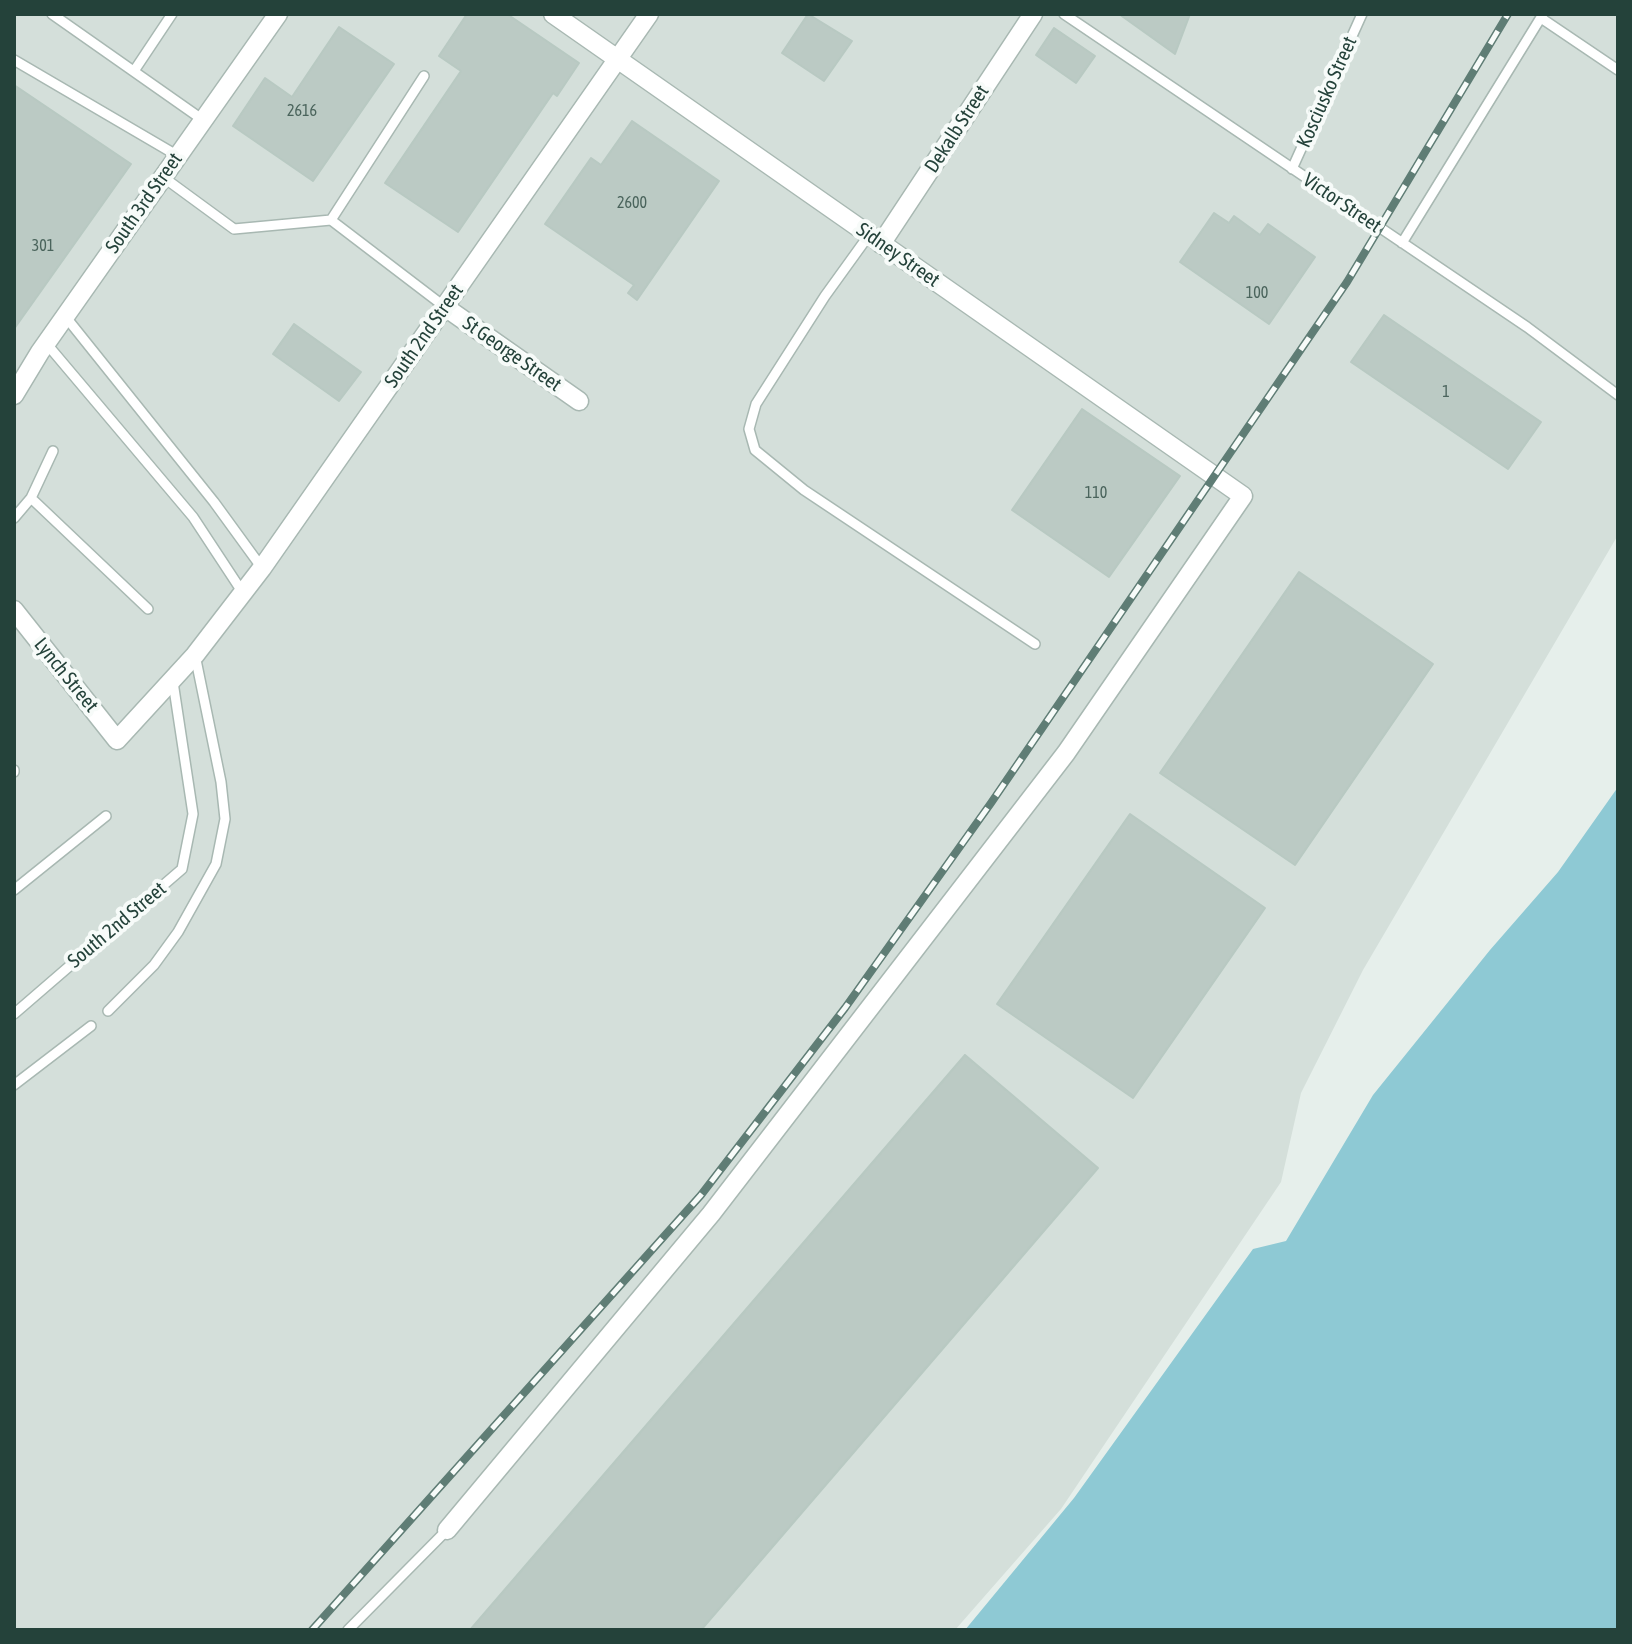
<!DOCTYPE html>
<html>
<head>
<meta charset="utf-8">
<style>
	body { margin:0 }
	#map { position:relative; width:1632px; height:1644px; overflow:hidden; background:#e6efeb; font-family:"Asap Condensed",sans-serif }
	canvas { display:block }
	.frame { position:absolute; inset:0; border:16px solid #24423a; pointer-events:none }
</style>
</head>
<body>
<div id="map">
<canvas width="1632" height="1644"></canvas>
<div class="frame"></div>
</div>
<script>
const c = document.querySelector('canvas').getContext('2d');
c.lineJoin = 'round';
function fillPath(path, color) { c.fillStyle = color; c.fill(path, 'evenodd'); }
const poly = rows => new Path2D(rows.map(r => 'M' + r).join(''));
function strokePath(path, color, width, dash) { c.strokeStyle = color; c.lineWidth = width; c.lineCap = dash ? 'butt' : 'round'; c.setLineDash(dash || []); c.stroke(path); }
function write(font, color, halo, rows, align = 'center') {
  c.font = font + ' "Asap Condensed",sans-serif'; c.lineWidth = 8; c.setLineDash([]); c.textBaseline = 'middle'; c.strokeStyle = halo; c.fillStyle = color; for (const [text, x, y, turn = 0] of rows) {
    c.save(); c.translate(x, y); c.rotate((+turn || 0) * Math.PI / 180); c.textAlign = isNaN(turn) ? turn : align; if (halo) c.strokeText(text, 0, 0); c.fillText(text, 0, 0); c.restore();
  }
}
const built = poly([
	[14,14,1618,14,1618,535,1363,970,1301,1093,1281,1182,1061,1509,955,1630,14,1630]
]);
const water = poly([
	[1618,787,1618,1630,965,1630,1074,1498,1253,1249,1286,1241,1373,1095,1490,950,1558,872]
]);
const building = poly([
	[467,14,507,14,579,63,557,96,553,93,458,232,385,183,461,71,439,56,467,14],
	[808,14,852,41,824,81,782,53,808,14],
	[1119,14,1190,14,1175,54,1119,14],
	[339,27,394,64,313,181,233,126,265,78,292,97,339,27],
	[1054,28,1095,56,1076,83,1036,55,1054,28],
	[14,85,131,164,14,329,14,85],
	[632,121,719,181,637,300,628,293,634,285,545,224,591,158,601,165,632,121],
	[1214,213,1229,223,1234,216,1260,235,1268,224,1315,257,1269,324,1180,262,1214,213],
	[1384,315,1541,422,1508,469,1351,362,1384,315],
	[294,324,361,372,339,401,273,354,294,324],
	[1082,409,1180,476,1109,577,1012,510,1082,409],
	[1299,572,1433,664,1295,865,1160,773,1299,572],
	[1130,814,1265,908,1133,1098,997,1004,1130,814],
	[965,1055,1098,1168,701,1630,470,1630,965,1055]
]);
const service = poly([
	[52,14,203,120],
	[1064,14,1527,327,1618,395],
	[1541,18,1618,70],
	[14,60,178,156],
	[134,71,172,14],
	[1292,169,1362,14],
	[163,177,234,229,331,220,424,76],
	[331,220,445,307],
	[869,235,825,296,756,404,749,429,755,450,804,490,1035,644],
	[1402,243,1543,14],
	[65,316,214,502,262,568],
	[46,343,193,517,243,593],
	[31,498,53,451],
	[14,518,31,498,148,609],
	[14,770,14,772],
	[14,890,106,816],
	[108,1011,154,965,178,932,216,864,225,819,221,782,195,655],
	[14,1014,182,869,193,814,173,682],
	[14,1085,91,1026],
	[348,1630,447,1530]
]);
const minor = poly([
	[881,244,1033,14],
	[445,307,579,401],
	[14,395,40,352,278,14],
	[14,610,117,740,195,655,262,568,649,14],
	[447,1530,711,1214,1066,753,1243,496,553,14]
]);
const rail = poly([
	[312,1630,701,1195,845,1008,991,803,1347,282,1508,14]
]);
const numberNames = [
	["2616",302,111],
	["2600",632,203],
	["301",43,246],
	["100",1257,293],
	["1",1446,392],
	["110",1096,493]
];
const streetNames = [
	["Kosciusko Street",1327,92,-66],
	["Dekalb Street",957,129,-57],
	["South 3rd Street",144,203,-55],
	["Victor Street",1342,203,34],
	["Sidney Street",898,255,35],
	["South 2nd Street",424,336,-55],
	["St George Street",512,354,35],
	["Lynch Street",66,675,51],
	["South 2nd Street",117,925,-40]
];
fillPath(built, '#d4dfda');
fillPath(water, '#8ec9d4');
fillPath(building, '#bbcac4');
strokePath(building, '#b8c9c2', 2);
strokePath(service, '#a8b8b2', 12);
strokePath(minor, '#a8b8b2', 21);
strokePath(service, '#fff', 9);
strokePath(minor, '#fff', 18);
strokePath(rail, '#5f7d75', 8);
strokePath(rail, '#f7fbf9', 5, [15]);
write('16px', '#4a645c', null, numberNames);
write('20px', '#24423a', '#f7fbf9', streetNames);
</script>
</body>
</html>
